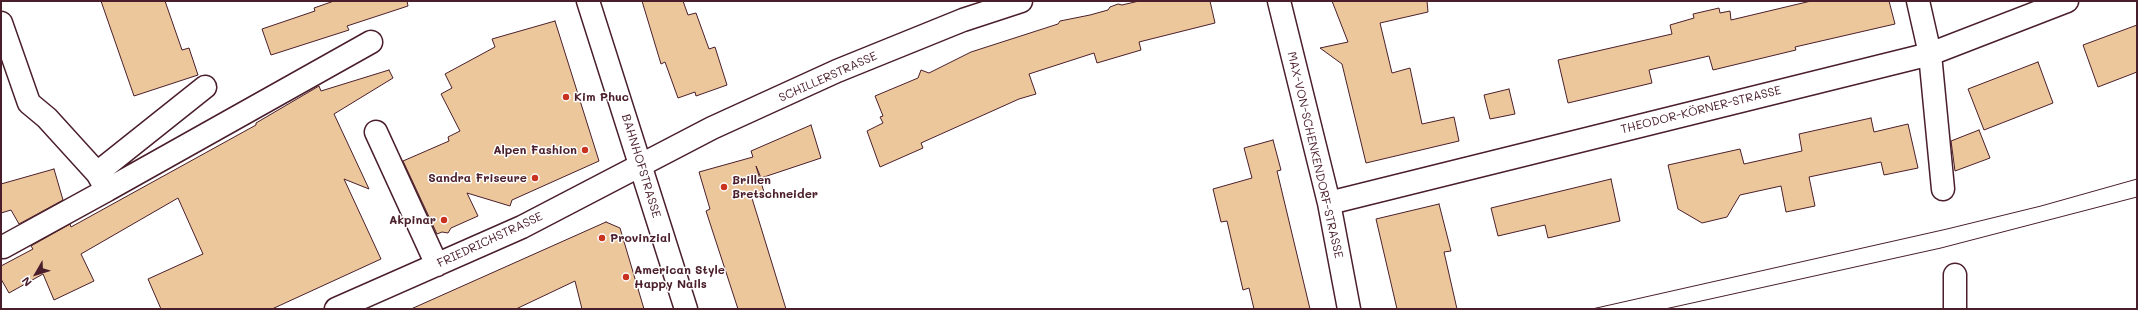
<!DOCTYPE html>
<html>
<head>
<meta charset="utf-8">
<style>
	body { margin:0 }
	#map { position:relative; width:2138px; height:310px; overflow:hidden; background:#fff; font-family:Mali,sans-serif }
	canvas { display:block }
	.frame { position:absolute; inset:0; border:2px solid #4a1f2b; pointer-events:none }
	.north { position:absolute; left:16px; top:254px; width:40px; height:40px; -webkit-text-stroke:3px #fff; paint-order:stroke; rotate:231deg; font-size:11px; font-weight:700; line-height:16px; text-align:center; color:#4a1f2b }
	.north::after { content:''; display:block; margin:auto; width:14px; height:18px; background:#4a1f2b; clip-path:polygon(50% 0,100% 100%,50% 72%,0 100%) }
</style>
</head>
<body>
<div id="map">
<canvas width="2138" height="310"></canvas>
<div class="frame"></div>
<div class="north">N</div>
</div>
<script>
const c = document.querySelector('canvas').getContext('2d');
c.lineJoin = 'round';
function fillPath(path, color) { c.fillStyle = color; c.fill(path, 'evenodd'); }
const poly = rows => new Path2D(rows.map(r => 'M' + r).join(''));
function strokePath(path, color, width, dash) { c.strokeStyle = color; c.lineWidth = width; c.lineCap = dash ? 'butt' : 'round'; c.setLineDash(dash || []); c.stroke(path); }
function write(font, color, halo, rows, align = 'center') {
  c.font = font + ' Mali,sans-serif'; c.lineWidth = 3; c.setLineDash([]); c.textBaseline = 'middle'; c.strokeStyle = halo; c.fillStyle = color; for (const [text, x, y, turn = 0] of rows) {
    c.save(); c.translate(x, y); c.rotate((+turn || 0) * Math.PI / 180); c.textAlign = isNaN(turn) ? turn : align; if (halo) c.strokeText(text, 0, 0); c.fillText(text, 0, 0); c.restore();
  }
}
const building = poly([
	[101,1,165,1,182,50,189,48,198,75,134,96,101,1],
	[334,1,407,1,408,6,347,26,349,30,271,55,262,29,315,11,314,8,334,1],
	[642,1,683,1,688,15,696,13,709,49,715,47,727,85,696,96,695,92,678,98,665,62,661,64,642,1],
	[1139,1,1210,1,1215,23,1139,42,1141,50,1097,63,1094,53,1029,74,1036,94,1019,99,921,143,923,148,880,167,867,131,883,123,880,117,883,116,875,96,918,78,921,70,929,73,971,52,1058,24,1060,21,1090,15,1108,10,1110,7,1118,4,1122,5,1139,1],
	[1332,1,1427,1,1428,12,1380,23,1392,73,1410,68,1422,124,1454,117,1459,141,1366,163,1342,64,1320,48,1348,42,1332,1],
	[1811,1,1889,1,1895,24,1795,47,1796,50,1713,70,1709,56,1649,70,1652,83,1568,103,1558,60,1672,34,1670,25,1694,18,1693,14,1719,8,1720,13,1730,11,1731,20,1811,1],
	[555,21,599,161,512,200,510,206,467,193,478,216,451,228,448,233,442,232,437,234,403,161,449,141,448,137,460,131,441,94,452,88,445,74,495,47,492,39,555,21],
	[2137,25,2137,72,2098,87,2083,45,2137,25],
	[2038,62,2053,103,1984,130,1968,89,2038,62],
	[389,70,393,78,334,114,369,189,344,179,381,259,272,309,161,309,148,279,203,254,178,198,81,254,94,281,54,300,43,274,9,293,1,279,1,266,33,249,31,246,70,224,71,227,256,125,256,123,319,86,321,91,389,70],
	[1509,89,1515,114,1490,119,1484,95,1509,89],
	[1871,118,1874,132,1908,124,1918,168,1884,175,1881,162,1809,177,1815,206,1786,212,1781,186,1740,195,1727,217,1702,223,1678,209,1668,165,1740,149,1744,164,1802,151,1799,134,1871,118],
	[811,125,821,158,761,178,756,166,764,192,751,195,786,309,738,309,706,211,710,209,699,172,753,157,751,151,811,125],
	[1979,130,1990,158,1955,171,1951,141,1979,130],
	[1273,140,1281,170,1277,171,1310,309,1254,309,1249,288,1243,290,1227,221,1221,222,1213,189,1252,178,1244,148,1273,140],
	[54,169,63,200,19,224,11,210,1,213,1,184,54,169],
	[1611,179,1620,221,1548,238,1545,225,1498,236,1491,208,1611,179],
	[1439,204,1451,251,1444,252,1457,309,1397,309,1376,219,1439,204],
	[606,222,620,228,644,309,582,309,575,281,516,309,411,309,606,222]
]);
const minor = poly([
	[1279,1,1329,203,1349,309],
	[1918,1,1930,54,1943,189],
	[1,23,29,103,47,118,97,173,107,190,371,42],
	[376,132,437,265],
	[97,173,205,87],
	[1329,203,1930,54,2067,1],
	[3,247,107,190],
	[336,309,522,227,712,128,837,71,963,20,1021,1],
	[1955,309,1955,275]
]);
const major = poly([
	[588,1,686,309]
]);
const tram = poly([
	[1592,309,1947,229,2041,206,2137,179],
	[1665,309,1941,248,2137,197]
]);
const markers = [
	[566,97,4,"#c8321e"],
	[585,150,4,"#c8321e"],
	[535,178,4,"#c8321e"],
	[724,187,4,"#c8321e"],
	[444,220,4,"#c8321e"],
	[602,238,4,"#c8321e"],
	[626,277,4,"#c8321e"]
];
const streetNames = [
	["SCHILLERSTRASSE",828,77,-24],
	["THEODOR-KÖRNER-STRASSE",1701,110,-14],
	["MAX-VON-SCHENKENDORF-STRASSE",1315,155,77],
	["BAHNHOFSTRASSE",641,166,73],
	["FRIEDRICHSTRASSE",490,240,-25]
];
const poiNames = [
	["Kim Phuc",574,97],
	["Alpen Fashion",577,150,"right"],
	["Sandra Friseure",527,178,"right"],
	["Brillen",732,180],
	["Bretschneider",732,194],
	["Akpinar",436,220,"right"],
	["Provinzial",610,238],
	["American Style",634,270],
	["Happy Nails",634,284]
];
fillPath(building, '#ecc79c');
strokePath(building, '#4a1f2b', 1);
strokePath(minor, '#4a1f2b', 25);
strokePath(major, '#4a1f2b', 25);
strokePath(minor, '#fff', 22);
strokePath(major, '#fff', 22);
strokePath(tram, '#4a1f2b', 1);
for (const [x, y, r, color] of markers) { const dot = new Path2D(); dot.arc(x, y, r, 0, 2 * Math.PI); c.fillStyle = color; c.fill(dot); strokePath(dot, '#fff', 1.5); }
write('12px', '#4a1f2b', '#fff', streetNames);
write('bold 12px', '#4a1f2b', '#fff', poiNames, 'left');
</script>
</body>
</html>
